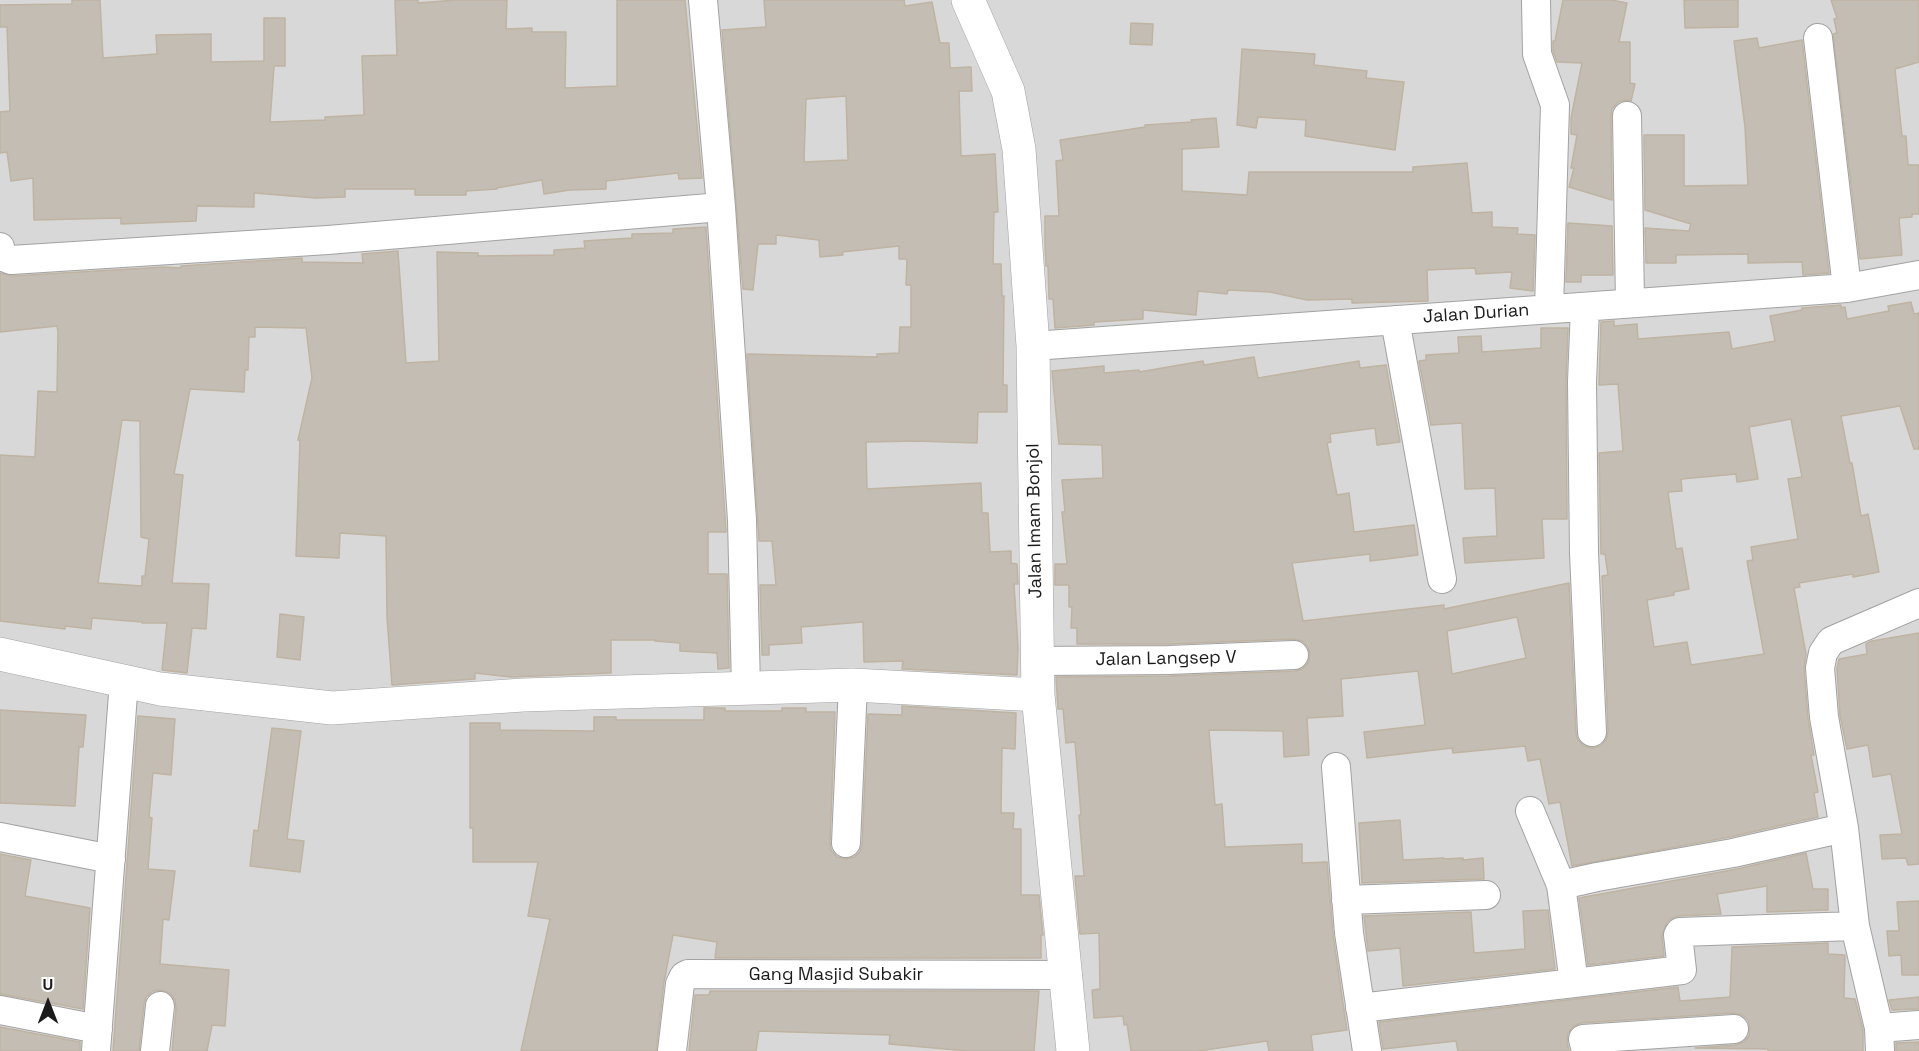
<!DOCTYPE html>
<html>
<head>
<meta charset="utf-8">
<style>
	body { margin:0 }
	#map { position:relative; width:1919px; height:1051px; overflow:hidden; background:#edeae0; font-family:"Space Grotesk",sans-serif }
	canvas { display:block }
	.north { position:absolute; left:18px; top:973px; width:60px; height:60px; -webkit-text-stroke:4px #fff; paint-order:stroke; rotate:0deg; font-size:16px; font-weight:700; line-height:24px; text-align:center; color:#1b1b1b }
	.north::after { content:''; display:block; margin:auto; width:21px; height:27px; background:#1b1b1b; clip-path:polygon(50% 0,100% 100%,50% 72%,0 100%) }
</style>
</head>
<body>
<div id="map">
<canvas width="1919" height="1051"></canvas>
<div class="north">U</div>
</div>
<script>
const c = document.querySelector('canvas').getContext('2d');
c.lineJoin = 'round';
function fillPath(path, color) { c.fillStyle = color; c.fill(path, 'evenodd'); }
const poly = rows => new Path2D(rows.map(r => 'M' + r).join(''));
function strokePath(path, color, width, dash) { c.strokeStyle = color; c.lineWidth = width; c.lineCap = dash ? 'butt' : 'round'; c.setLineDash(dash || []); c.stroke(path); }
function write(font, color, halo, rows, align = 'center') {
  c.font = font + ' "Space Grotesk",sans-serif'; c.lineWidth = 4.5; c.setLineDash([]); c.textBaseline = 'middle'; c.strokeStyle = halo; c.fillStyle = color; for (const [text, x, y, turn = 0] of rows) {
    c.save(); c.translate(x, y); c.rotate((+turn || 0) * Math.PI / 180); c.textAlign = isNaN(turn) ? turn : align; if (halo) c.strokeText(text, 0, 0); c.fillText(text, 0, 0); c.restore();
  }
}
const residential = poly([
	[0,0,1919,0,1919,1051,0,1051]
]);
const building = poly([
	[72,0,100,0,103,58,157,54,156,35,211,34,211,62,264,61,264,18,285,18,285,66,274,66,270,122,325,120,325,117,364,115,362,56,397,55,395,0,418,0,418,3,456,0,507,0,506,29,532,28,532,32,566,32,565,88,617,86,617,0,685,0,702,178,679,179,678,173,606,181,606,189,570,190,544,194,542,180,497,188,497,189,466,191,466,195,415,195,415,189,345,189,345,197,316,198,254,193,254,207,197,206,196,221,121,224,121,218,34,220,33,178,11,181,7,152,0,153,0,112,10,111,7,27,0,27,0,5,72,4,72,0],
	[764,0,904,0,905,6,932,2,940,43,949,43,950,68,971,67,972,91,959,91,961,156,995,154,998,212,994,212,993,264,1001,264,1002,296,1004,296,1003,385,1007,385,1007,412,978,412,977,443,917,441,866,442,867,489,981,483,982,513,988,513,990,552,1011,551,1011,563,1017,564,1018,584,1014,584,1018,648,1017,675,902,669,903,661,864,662,863,622,801,627,802,643,769,645,769,655,762,655,760,585,776,585,772,541,759,541,747,354,877,357,877,354,899,353,900,327,911,327,911,285,906,285,907,259,899,259,899,246,842,252,843,255,820,257,819,240,776,235,776,244,758,244,753,290,743,289,722,30,766,27,764,0],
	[846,96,848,160,804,162,806,99,846,96],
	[1563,0,1611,0,1627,3,1619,42,1630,42,1630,83,1635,84,1631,101,1626,100,1618,102,1612,109,1611,116,1612,200,1569,187,1574,168,1571,168,1577,135,1571,134,1571,118,1582,63,1557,62,1553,51,1553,41,1555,41,1563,0],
	[1684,0,1738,0,1738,27,1685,28,1684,0],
	[1831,0,1919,0,1919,62,1895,69,1902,136,1906,136,1908,165,1919,165,1919,214,1912,214,1912,217,1899,218,1902,255,1860,259,1833,34,1837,33,1834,19,1837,18,1831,0],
	[1131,23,1153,24,1152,45,1130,44,1131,23],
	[1757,38,1759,48,1802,40,1829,273,1803,275,1802,262,1748,263,1748,254,1676,255,1676,263,1646,263,1645,228,1689,231,1691,224,1645,210,1644,135,1684,135,1684,186,1748,185,1745,127,1734,41,1757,38],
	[1242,49,1315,54,1314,65,1367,71,1366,78,1404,82,1395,150,1305,136,1306,120,1258,117,1256,128,1237,125,1242,49],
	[1216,118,1219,147,1182,149,1182,191,1247,195,1249,172,1413,172,1413,167,1467,163,1472,213,1492,212,1492,227,1518,228,1517,234,1535,235,1533,291,1510,288,1512,272,1476,274,1475,268,1427,270,1428,301,1352,303,1352,299,1307,300,1270,292,1228,290,1227,294,1198,291,1196,315,1143,310,1143,319,1094,322,1094,325,1055,328,1053,299,1049,299,1048,266,1046,266,1045,244,1045,216,1059,216,1056,161,1063,160,1060,140,1145,127,1145,125,1192,122,1191,120,1216,118],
	[1568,223,1612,226,1613,275,1581,275,1581,282,1566,282,1568,223],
	[706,227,726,532,708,532,708,574,727,574,729,668,718,669,717,653,680,651,680,643,655,641,655,640,611,640,611,673,511,677,475,673,475,679,392,685,387,617,386,536,340,533,339,558,296,556,300,440,298,440,312,378,306,328,255,327,255,337,249,337,248,370,245,370,244,392,190,389,174,474,183,475,172,583,209,584,206,629,192,628,187,673,162,670,167,623,142,623,142,622,92,618,91,629,65,626,65,629,0,621,0,455,35,457,38,391,57,392,58,332,57,326,0,332,0,273,12,276,164,267,181,268,181,266,302,258,302,262,363,263,362,254,398,251,406,363,439,361,437,252,478,253,478,256,554,255,554,250,585,248,584,241,632,238,632,234,673,233,673,229,706,227],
	[122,420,140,421,141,537,149,539,145,576,142,576,142,586,98,583,122,420],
	[1911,302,1914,314,1919,313,1919,449,1914,449,1900,406,1841,416,1850,463,1852,463,1861,516,1868,514,1879,572,1853,577,1853,574,1799,583,1800,587,1794,588,1806,654,1804,669,1808,718,1814,755,1811,755,1818,792,1814,793,1818,817,1730,837,1572,866,1560,802,1549,804,1540,759,1528,761,1525,746,1453,753,1452,748,1367,758,1364,732,1425,725,1418,671,1341,679,1343,716,1307,718,1309,755,1284,757,1283,731,1209,730,1215,805,1222,804,1225,847,1302,844,1302,863,1327,862,1333,935,1347,1030,1311,1035,1313,1051,1269,1051,1267,1041,1198,1051,1131,1051,1127,1024,1124,1025,1123,1016,1094,1018,1092,990,1100,989,1099,933,1080,934,1075,876,1084,876,1079,815,1081,815,1075,742,1066,743,1063,709,1058,709,1056,677,1169,676,1295,671,1302,669,1308,663,1310,654,1308,647,1302,641,1293,639,1169,644,1077,644,1077,628,1071,628,1072,607,1069,607,1069,585,1055,585,1055,564,1067,564,1062,512,1065,512,1062,480,1103,478,1102,445,1059,444,1052,371,1104,366,1104,373,1139,370,1139,372,1203,361,1204,365,1254,357,1258,378,1359,361,1360,368,1386,365,1400,442,1377,445,1375,428,1330,434,1331,442,1327,443,1337,495,1349,493,1354,532,1414,525,1418,555,1370,561,1370,554,1292,563,1303,621,1444,605,1444,609,1569,583,1576,733,1578,740,1584,746,1593,748,1600,746,1606,740,1608,731,1602,576,1608,575,1605,554,1601,554,1599,453,1623,451,1618,384,1599,385,1601,322,1614,321,1614,326,1637,324,1638,339,1729,332,1732,349,1775,341,1770,316,1802,310,1802,308,1841,305,1841,308,1845,307,1847,319,1889,311,1888,306,1911,302],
	[1791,419,1802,477,1788,479,1798,539,1751,547,1753,560,1747,561,1764,654,1691,665,1687,642,1654,647,1647,600,1674,595,1674,592,1689,589,1682,548,1676,549,1668,492,1682,491,1681,479,1736,474,1737,482,1758,479,1749,427,1791,419],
	[1517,617,1526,658,1452,674,1447,631,1517,617],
	[1541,328,1568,328,1566,381,1567,519,1542,519,1544,558,1465,563,1463,538,1497,536,1495,488,1465,489,1462,423,1431,425,1419,361,1426,360,1426,355,1459,353,1458,337,1481,336,1482,352,1541,348,1541,328],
	[280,614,304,617,300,660,277,657,280,614],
	[1919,633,1919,864,1908,865,1906,858,1882,859,1880,835,1902,834,1891,774,1873,777,1868,745,1847,749,1840,715,1837,669,1839,659,1867,654,1866,644,1872,641,1919,633],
	[902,706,1016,713,1015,749,1002,748,1001,813,1014,813,1013,829,1021,829,1021,895,1039,895,1043,935,1041,935,1041,958,715,958,717,942,673,935,664,982,656,1051,521,1051,550,919,528,916,538,862,473,862,473,828,470,828,470,723,500,723,500,730,594,731,594,717,616,717,616,720,704,720,704,708,725,708,725,711,782,711,782,708,806,708,806,712,835,712,830,842,831,850,837,857,846,859,854,857,860,852,862,844,868,714,902,715,902,706],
	[0,710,86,715,83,747,79,747,75,806,0,803,0,710],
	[138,716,175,719,171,775,153,773,149,817,152,818,148,869,175,871,169,920,163,919,160,964,229,970,225,1026,212,1025,207,1051,172,1051,176,1008,175,1000,170,993,161,990,153,991,146,997,144,1004,139,1051,113,1051,138,716],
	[272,728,301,731,287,839,304,841,300,872,250,866,254,830,258,831,272,728],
	[1400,820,1403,860,1444,858,1444,859,1463,858,1463,860,1483,858,1484,879,1362,883,1359,823,1400,820],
	[1806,853,1813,889,1828,889,1828,910,1767,912,1767,886,1717,894,1721,914,1679,916,1672,918,1667,922,1662,936,1664,956,1588,965,1579,898,1737,869,1806,853],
	[0,854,31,860,25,896,90,908,83,1009,0,994,0,854],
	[1919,901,1919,975,1902,975,1901,955,1889,956,1887,931,1899,931,1897,902,1919,901],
	[1548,910,1555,969,1403,986,1400,948,1368,951,1364,916,1471,912,1474,953,1525,949,1523,911,1548,910],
	[1828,943,1828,954,1845,955,1844,998,1855,999,1863,1030,1863,1051,1768,1051,1768,1049,1695,1048,1735,1045,1744,1042,1749,1036,1750,1028,1748,1020,1742,1015,1733,1013,1581,1023,1574,1026,1568,1033,1567,1042,1569,1051,1458,1051,1456,1041,1383,1049,1379,1022,1678,987,1680,1001,1730,997,1732,947,1828,943],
	[710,991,1039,991,1034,1051,968,1051,889,1044,890,1035,759,1031,756,1051,689,1051,695,995,709,995,710,991],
	[1919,997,1919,1009,1892,1010,1889,1000,1919,997],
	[0,1027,80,1042,80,1051,0,1051,0,1027],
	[1919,1042,1919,1051,1896,1051,1896,1043,1919,1042]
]);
const minor = poly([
	[703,0,721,207,742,520,746,688],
	[1536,0,1537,54,1555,105,1549,309],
	[1818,38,1847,288],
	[1627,116,1630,303],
	[0,247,1,254,6,258,11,260,328,240,721,207],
	[1585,307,1582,382,1584,553,1592,732],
	[1395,320,1442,579],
	[1033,346,1847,288,1919,275],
	[1037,661,1169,660,1294,655],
	[1336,767,1349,933,1367,1051],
	[1530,811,1561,885,1574,983,1682,970,1678,935,1680,932,1855,926],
	[0,837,111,859],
	[846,843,853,685],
	[1561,885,1597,877,1733,853,1844,828],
	[1346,900,1486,895],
	[1360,1008,1574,983],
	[0,1010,98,1029],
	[1879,1028,1919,1025],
	[96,1051,124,681],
	[155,1051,160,1006],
	[672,1051,680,984,684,976,688,974,1066,975],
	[1586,1051,1583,1039,1734,1029],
	[1880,1051,1879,1028,1855,926,1844,828,1824,717,1820,668,1823,653,1831,641,1919,603]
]);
const tertiary = poly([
	[968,0,1008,91,1019,149,1033,346,1038,695,1073,1051],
	[0,654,160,689,332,708,523,695,853,685,1038,695]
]);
const streetNames = [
	["Jalan Durian",1476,314,-4],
	["Jalan Imam Bonjol",1035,521,-91],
	["Jalan Langsep V",1166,659,-1],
	["Gang Masjid Subakir",836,975]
];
fillPath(residential, '#d9d8d8');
fillPath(building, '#c4bdb3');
strokePath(building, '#bfb3a2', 1.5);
strokePath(minor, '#a2a2a2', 30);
strokePath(tertiary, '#a2a2a2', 34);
strokePath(minor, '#fff', 28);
strokePath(tertiary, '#fff', 33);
write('18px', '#1b1b1b', '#fff', streetNames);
</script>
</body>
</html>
